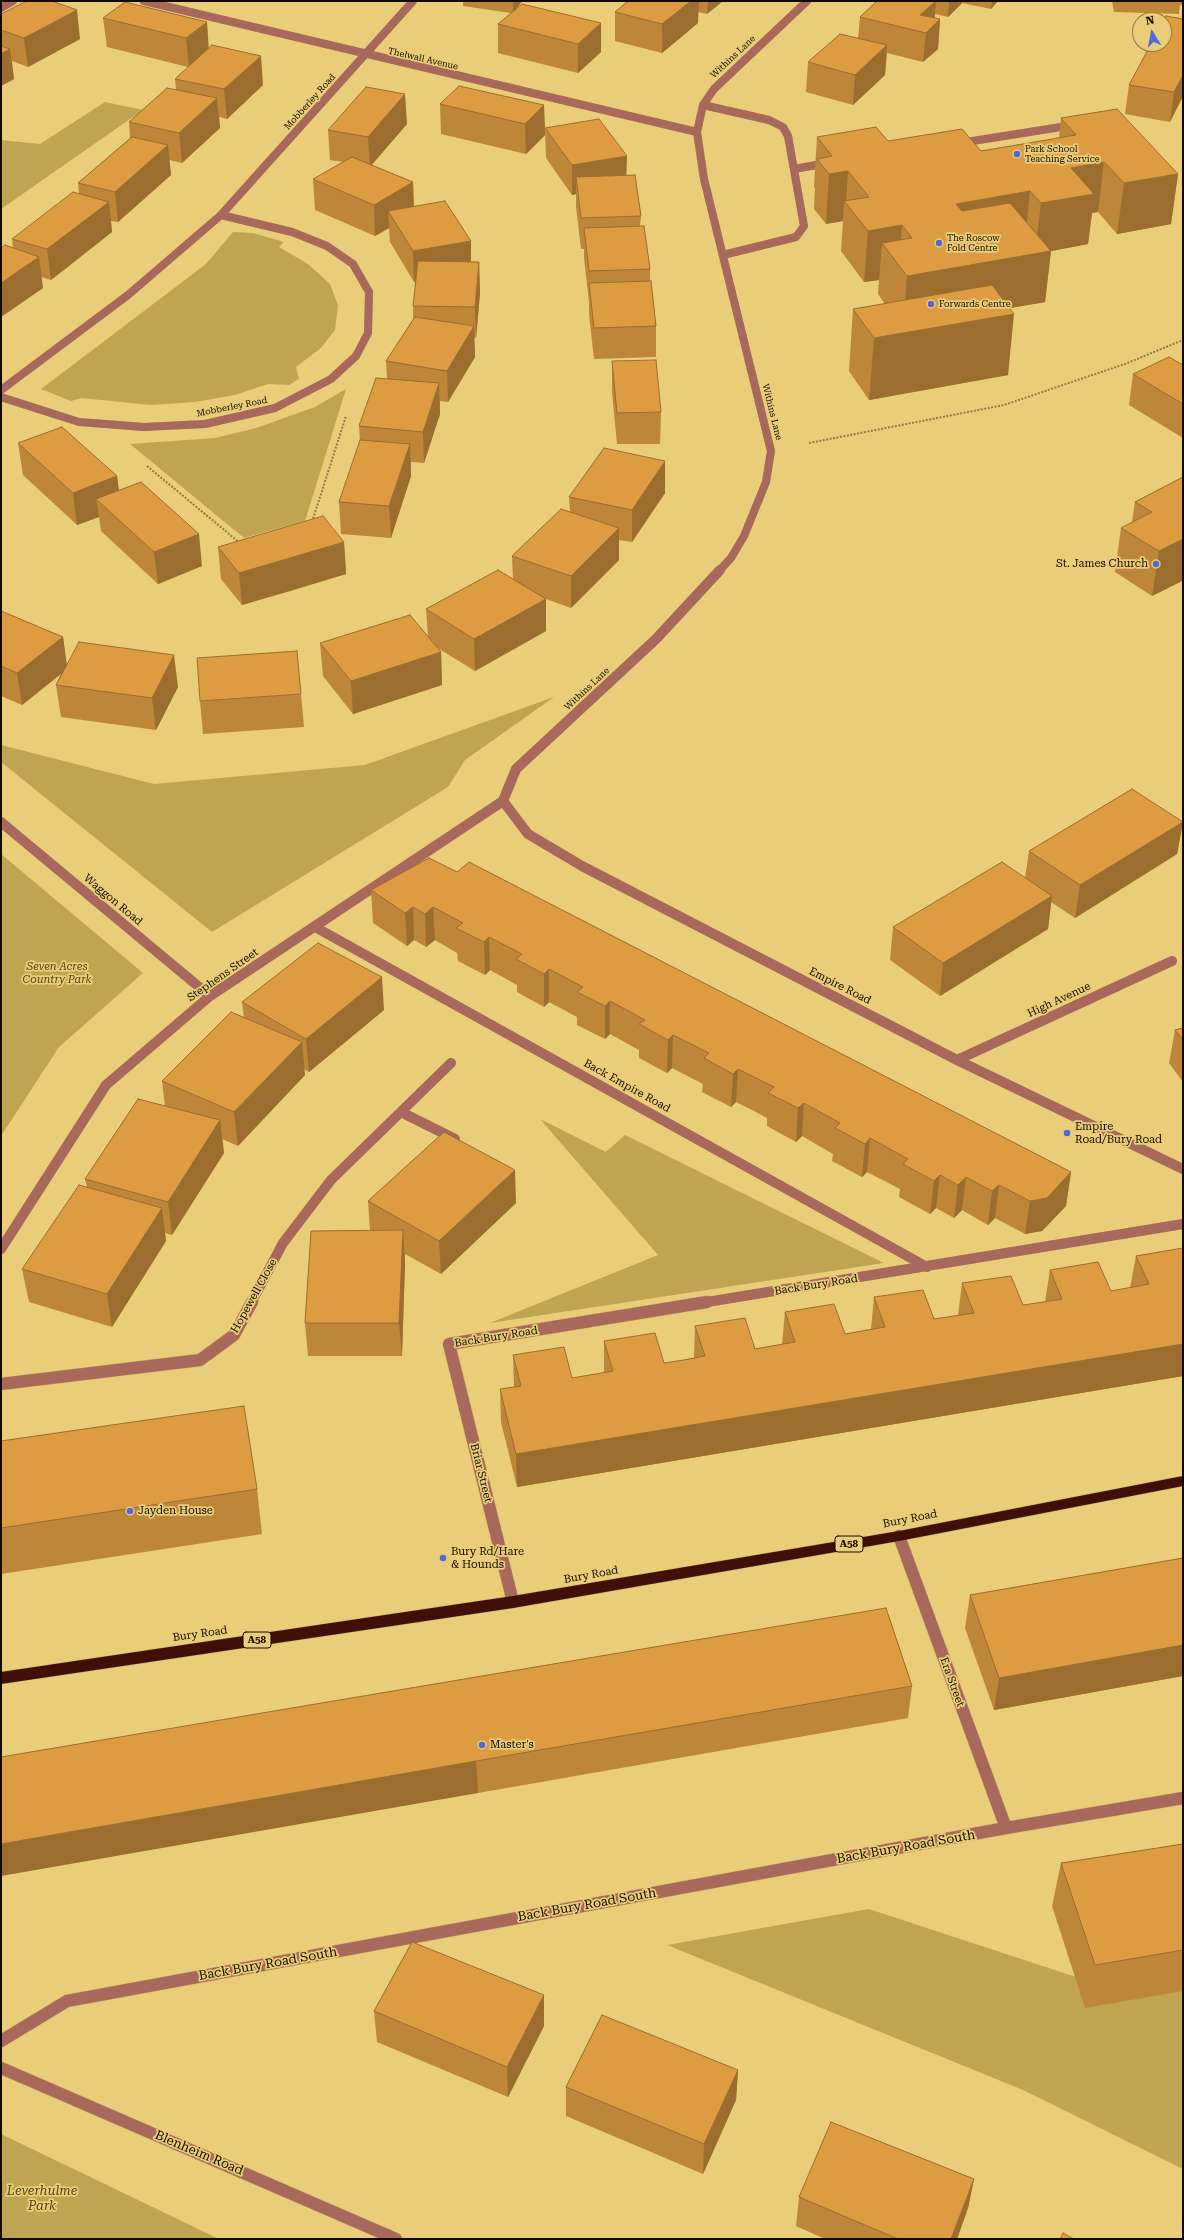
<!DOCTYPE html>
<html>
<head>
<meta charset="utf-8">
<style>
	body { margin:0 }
	#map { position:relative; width:1184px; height:2240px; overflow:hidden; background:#e9cd78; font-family:"Roboto Serif",serif }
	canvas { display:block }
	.frame { position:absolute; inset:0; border:2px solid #120a00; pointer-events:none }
	.north { position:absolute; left:1132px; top:12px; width:40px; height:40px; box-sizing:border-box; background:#e9cd78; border:1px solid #937f48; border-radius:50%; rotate:350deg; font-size:11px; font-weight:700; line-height:16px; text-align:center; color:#120a00 }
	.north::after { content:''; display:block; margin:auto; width:14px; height:18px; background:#5167dc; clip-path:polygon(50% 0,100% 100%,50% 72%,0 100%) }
</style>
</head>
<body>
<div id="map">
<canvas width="1184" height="2240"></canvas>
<div class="frame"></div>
<div class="north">N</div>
</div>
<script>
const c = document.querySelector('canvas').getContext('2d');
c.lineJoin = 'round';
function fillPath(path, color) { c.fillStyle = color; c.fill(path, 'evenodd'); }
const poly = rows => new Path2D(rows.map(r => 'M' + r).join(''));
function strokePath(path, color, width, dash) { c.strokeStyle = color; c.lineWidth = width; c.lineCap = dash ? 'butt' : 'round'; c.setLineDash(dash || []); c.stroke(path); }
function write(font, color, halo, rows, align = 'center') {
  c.font = font + ' "Roboto Serif",serif'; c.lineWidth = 3.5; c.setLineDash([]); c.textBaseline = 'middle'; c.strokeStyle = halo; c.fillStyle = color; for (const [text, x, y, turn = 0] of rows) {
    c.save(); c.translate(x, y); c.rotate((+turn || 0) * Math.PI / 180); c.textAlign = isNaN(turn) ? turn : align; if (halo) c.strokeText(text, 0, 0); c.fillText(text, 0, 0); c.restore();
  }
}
const green = poly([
	[105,102,143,110,1,209,1,140,40,144],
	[233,232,253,233,284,242,279,247,308,264,330,284,338,305,335,330,321,348,296,367,299,379,289,385,268,384,235,395,195,402,151,405,81,398,71,401,41,389,206,264],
	[346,389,305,521,244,538,130,444,215,438,256,428,315,407],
	[554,697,465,760,448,787,212,932,1,762,1,745,154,784,365,765],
	[1,854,143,973,59,1047,1,1136],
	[540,1119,606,1152,625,1135,884,1263,490,1323,658,1255],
	[869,1909,1076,1977,1183,1991,1183,2169,1023,2090,667,1945],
	[1,2134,219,2239,1,2239]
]);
const path = poly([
	[809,443,1004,405,1125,364,1183,340],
	[147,466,240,543],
	[312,522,346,416]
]);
const minorFar2 = poly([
	[144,1,697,132],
	[1,8,13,1],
	[703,105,769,120,783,127,788,136,804,226,796,237,723,255],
	[960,143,1061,127],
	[794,169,828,163],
	[1,390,128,295,221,215,413,1],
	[1,397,79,422,144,427,205,424,275,408,331,379,356,356,368,333,369,292,353,264,327,246,292,232,221,215],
	[719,571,731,558,744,536,766,482,771,451,704,179,697,132,703,105,714,89,807,1]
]);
const minorFar1 = poly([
	[503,801,516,769,656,639,720,570],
	[503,801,528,834,582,866,957,1060,1183,1169],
	[1,822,210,996],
	[315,927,927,1267],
	[957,1060,1172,961],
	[401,1112,455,1139],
	[1,1249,106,1085,210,996,503,801],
	[251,1303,283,1243,331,1180,451,1063],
	[701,1303,1183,1224]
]);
const minor = poly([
	[1,1384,200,1360,234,1335,252,1302],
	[899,1536,1006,1828],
	[513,1602,449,1344,707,1302],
	[1,2041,67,2001,1006,1828,1183,1798],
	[1,2068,396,2239]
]);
const highway = poly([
	[1183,1476,1183,1486,899,1541,513,1608,1,1684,1,1672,513,1596,899,1531,1183,1476]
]);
const wall = poly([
	[463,1,522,1,517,8,601,23,601,52,578,73,498,53,498,24,511,13,463,6],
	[628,1,723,1,707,14,698,12,698,23,662,53,615,41,615,12],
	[877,1,998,1,991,9,962,3,948,17,935,14,935,18,940,19,938,49,923,62,887,53,885,75,853,105,806,92,808,62,858,38,860,17],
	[1112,1,1183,1,1183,5,1180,5,1179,14,1114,12],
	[125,2,209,48,263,85,227,119,219,117,220,128,182,163,169,160,171,175,118,222,111,221,112,232,51,280,41,277,43,288,1,317,1,248,13,248,12,239,79,193,78,183,130,138,129,122,176,89,175,79,188,67,107,47,103,18],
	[1,14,80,39,28,67,12,61,14,79,1,86],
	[1166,16,1183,96,1170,122,1125,114,1129,85],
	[440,104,544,105,545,135,526,154,441,134],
	[1061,118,1178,174,1171,224,1117,234,1098,212,1092,213,1088,244,1051,251,1045,302,1010,308,1008,375,869,400,849,371,853,309,885,304,878,294,879,280,864,282,841,251,843,221,826,224,814,209,815,188,814,187,817,137,888,141,981,151,1059,138],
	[407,124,371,165,413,182,414,207,471,241,471,262,479,262,480,293,476,338,474,338,475,357,448,402,440,401,440,414,424,463,411,462,411,476,391,538,341,534,339,502,360,442,359,426,387,379,386,361,413,319,413,306,416,282,414,282,390,242,389,228,375,236,315,210,313,179,344,162,330,160,328,130],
	[545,128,626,176,641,216,640,226,650,269,650,281,656,326,656,357,594,359,589,314,589,302,584,258,584,249,581,249,576,207,576,194,572,195,546,158],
	[612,361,661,412,660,444,617,444,612,392],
	[1183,365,1183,438,1129,405,1133,374],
	[18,443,117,476,119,491,202,566,158,584,101,531,99,517,77,525,23,475],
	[1183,477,1183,581,1182,581,1152,596,1115,572,1121,528,1132,522,1135,502],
	[665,493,632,542,619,540,619,560,571,608,546,599,546,631,475,671,436,647,441,652,442,685,353,714,323,676,320,643,428,637,426,609,513,579,512,556,570,512,569,497],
	[344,542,346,574,294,590,242,605,221,579,218,547],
	[1,611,63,637,67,665,178,687,156,730,61,717,56,685,61,674,22,705,1,696],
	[301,694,304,727,203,734,200,701],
	[1183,822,1177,854,1075,918,1051,902,1048,929,940,996,890,960,893,927,1025,878,1029,851],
	[429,858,1071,1172,1066,1206,1042,1231,1025,1234,995,1218,988,1225,962,1210,954,1218,936,1208,930,1214,899,1197,900,1189,867,1172,862,1177,832,1161,833,1154,802,1136,796,1142,767,1126,767,1118,754,1111,736,1102,731,1107,702,1092,703,1084,672,1068,667,1073,639,1058,639,1050,610,1034,605,1039,577,1025,577,1017,549,1002,544,1007,517,992,517,985,490,970,485,975,458,961,457,953,435,940,426,947,414,940,407,946,373,923,371,890],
	[242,1002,384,1010,309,1072,304,1069,305,1075,238,1146,222,1139,224,1153,172,1235,165,1233,166,1241,112,1327,29,1302,22,1269,87,1187,85,1179,165,1106,162,1081,244,1018],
	[1183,1028,1183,1082,1169,1063,1175,1030],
	[368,1201,516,1203,441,1274,405,1254,405,1263,402,1356,308,1356,305,1323,370,1230],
	[1183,1248,1183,1376,517,1487,501,1422,500,1389,514,1387,513,1355,572,1378,604,1373,604,1341,664,1363,694,1358,695,1326,755,1349,782,1344,785,1312,845,1334,871,1329,874,1297,934,1319,958,1316,962,1283,1023,1305,1045,1302,1050,1270,1111,1291,1130,1288,1136,1256],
	[1,1441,257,1489,262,1534,1,1574],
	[1183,1558,1183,1676,994,1710,965,1628,970,1595],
	[912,1686,908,1718,478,1793,1,1757],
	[1183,1844,1183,1991,1085,2008,1052,1906,1061,1863],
	[544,1995,544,2026,508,2097,377,2042,374,2011],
	[738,2070,736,2100,703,2174,566,2116,566,2087],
	[974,2179,968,2208,957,2239,825,2239,796,2226,799,2197]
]);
const shadedWall = poly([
	[513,1,522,1,513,13],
	[691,1,699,1,698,23,662,53,662,24],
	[708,1,723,1,707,14],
	[936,1,934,25,940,19,938,49,923,62,926,33,920,15],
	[949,1,962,1,962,3,948,17],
	[992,1,998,1,991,9],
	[77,10,80,39,28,67,24,38],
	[207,22,209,51,189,67,186,38],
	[601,23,601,52,578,73,578,44],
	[887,45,885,75,853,105,855,75],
	[10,49,14,79,1,86,1,54],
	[261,56,263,85,227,119,224,89],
	[1183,75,1183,96,1170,122,1174,92],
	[405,94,407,124,370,167,368,137],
	[217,98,220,128,182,163,179,133],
	[544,105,545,135,526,154,525,124],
	[168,145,171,175,118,222,115,192],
	[627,156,626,186,576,177,576,194,572,195,572,165],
	[1104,162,1098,212,1092,213,1088,244,1035,254,1041,203,1071,168],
	[848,171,846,203,844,201,843,221,826,224,829,174],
	[1178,174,1171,224,1117,234,1124,183],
	[413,182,414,213,388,211,389,228,375,236,374,205],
	[1030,191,1025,241,951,254,956,204],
	[109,202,112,232,51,280,47,249],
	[902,225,899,266,882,243,879,280,864,282,868,231],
	[471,241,471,271,414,282,413,251],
	[1051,251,1045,302,903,327,907,276],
	[39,257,43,288,1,317,1,283],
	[479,262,480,293,476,338,475,307],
	[1014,314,1008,375,869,400,874,338],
	[474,326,475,357,448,402,447,371],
	[439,383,440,414,424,463,423,432],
	[410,444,411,476,391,538,389,506],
	[665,461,665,493,632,542,632,510],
	[117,476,121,508,96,499,99,517,77,525,73,493],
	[619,528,619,560,571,608,571,576],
	[199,534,202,566,158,584,154,552],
	[1183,539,1183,573,1182,581,1152,596,1159,551],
	[344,542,346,574,242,605,239,573],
	[546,599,546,631,475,671,474,639],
	[63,637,67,669,22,705,17,673],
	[441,652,442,685,353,714,351,681],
	[174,655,178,687,156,730,152,698],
	[1183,822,1177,854,1075,918,1080,885],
	[1052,896,1048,929,940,996,943,963],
	[413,907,414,940,407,946,405,913],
	[433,907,435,940,426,947,425,914],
	[489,937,490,970,485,975,484,942],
	[549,969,549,1002,544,1007,544,974],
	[382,977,384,1010,309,1072,306,1039],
	[610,1001,610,1034,605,1039,605,1006],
	[673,1035,672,1068,667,1073,668,1040],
	[302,1042,305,1075,238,1146,234,1112],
	[738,1069,736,1102,731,1107,733,1074],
	[804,1103,802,1136,796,1142,798,1108],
	[220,1120,224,1153,172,1235,168,1202],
	[870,1138,867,1172,862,1177,865,1144],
	[515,1170,516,1203,441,1274,439,1241],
	[1071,1172,1066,1206,1042,1231,1025,1234,1030,1201],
	[940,1175,936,1208,930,1214,934,1181],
	[966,1177,962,1210,954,1218,958,1185],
	[999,1185,995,1218,988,1225,992,1191],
	[162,1208,166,1241,112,1327,107,1294],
	[403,1230,405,1263,402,1356,399,1323],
	[1183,1344,1183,1376,517,1487,516,1454],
	[1183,1645,1183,1676,994,1710,999,1678],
	[476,1761,478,1793,1,1876,1,1844],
	[544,1995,544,2026,508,2097,507,2067],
	[738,2070,736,2100,703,2174,704,2144],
	[974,2179,968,2208,957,2239,951,2239]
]);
const building = poly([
	[27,1,52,1,77,10,24,38,1,30,1,14,27,1],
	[628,1,691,1,662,24,615,12,628,1],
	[877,1,936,1,920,15,940,19,926,33,860,17,877,1],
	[125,2,207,22,186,38,103,18,125,2],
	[522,4,601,23,578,44,498,24,522,4],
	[1166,16,1183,19,1183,75,1174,92,1129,85,1151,44,1164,44,1164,20,1166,16],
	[840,34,887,45,855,75,808,62,840,34],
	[212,45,261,56,224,89,175,79,212,45],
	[1,46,10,49,1,54,1,46],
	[459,86,544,105,525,124,440,104,459,86],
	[366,87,405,94,368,137,328,130,366,87],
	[167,88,217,98,179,133,129,122,167,88],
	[1117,109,1178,174,1124,183,1104,162,1071,168,1094,194,1041,203,1030,191,956,204,962,211,1010,203,1051,251,907,276,882,243,912,238,902,225,868,231,844,201,869,197,848,171,829,174,817,159,832,156,817,137,876,127,888,141,962,129,981,151,1076,135,1061,118,1117,109],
	[599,119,627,156,572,165,545,128,599,119],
	[132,137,168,145,115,192,78,183,132,137],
	[352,157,413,182,374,205,313,179,352,157],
	[635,175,641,216,581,218,576,177,635,175],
	[73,192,109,202,47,249,12,239,73,192],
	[445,201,471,241,413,251,388,211,445,201],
	[644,226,650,269,589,271,584,228,644,226],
	[5,245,39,257,1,283,1,248,5,245],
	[418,261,479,262,475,307,413,306,418,261],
	[651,281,656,326,594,328,589,283,651,281],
	[992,285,1014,314,874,338,853,309,992,285],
	[415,317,474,326,447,371,386,361,415,317],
	[1169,357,1183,365,1183,404,1133,374,1169,357],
	[656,360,661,412,617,413,612,361,656,360],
	[376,378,439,383,423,432,359,426,376,378],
	[62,427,117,476,73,493,18,443,62,427],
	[360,440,410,444,389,506,339,502,360,440],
	[604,448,665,461,632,510,569,497,604,448],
	[1183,477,1183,539,1159,551,1121,528,1152,512,1135,502,1183,477],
	[141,482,199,534,154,552,96,499,141,482],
	[561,509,619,528,571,576,512,556,561,509],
	[323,516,344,542,239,573,218,547,323,516],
	[498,570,546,599,474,639,426,609,498,570],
	[1,611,63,637,17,673,1,666,1,611],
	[410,615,441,652,351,681,320,643,410,615],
	[79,642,174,655,152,698,56,685,79,642],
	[297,651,301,694,200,701,197,658,297,651],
	[1132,789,1183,822,1080,885,1029,851,1132,789],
	[429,858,457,872,469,862,1071,1172,1047,1198,1030,1201,999,1185,992,1191,966,1177,958,1185,940,1175,934,1181,903,1164,908,1159,870,1138,865,1144,835,1128,840,1123,804,1103,798,1108,768,1093,774,1087,738,1069,733,1074,704,1058,709,1053,673,1035,668,1040,639,1024,645,1020,610,1001,605,1006,577,992,583,987,549,969,544,974,516,959,522,954,489,937,484,942,456,928,463,923,433,907,425,914,413,907,405,913,371,890,429,858],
	[1002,862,1052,896,943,963,893,927,1002,862],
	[318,943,382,977,306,1039,242,1002,318,943],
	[231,1012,302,1042,234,1112,162,1081,231,1012],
	[1183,1028,1183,1040,1175,1030,1183,1028],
	[138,1099,220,1120,168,1202,85,1179,138,1099],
	[444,1132,515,1170,439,1241,368,1201,444,1132],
	[79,1185,162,1208,107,1294,22,1269,79,1185],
	[403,1230,399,1323,305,1323,311,1231,403,1230],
	[1183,1248,1183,1344,516,1454,500,1389,521,1386,513,1355,564,1347,572,1378,613,1371,604,1341,655,1333,664,1363,684,1360,705,1356,695,1326,745,1318,755,1349,795,1342,785,1312,834,1304,845,1334,885,1327,874,1297,923,1290,934,1319,974,1313,962,1283,1011,1276,1023,1305,1043,1302,1062,1299,1050,1270,1098,1262,1111,1291,1149,1284,1136,1256,1183,1248],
	[244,1406,257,1489,1,1528,1,1441,244,1406],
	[1183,1558,1183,1645,999,1678,970,1595,1183,1558],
	[886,1608,912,1686,476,1761,1,1844,1,1757,886,1608],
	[1183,1844,1183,1950,1095,1965,1061,1863,1183,1844],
	[412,1942,544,1995,507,2067,374,2011,412,1942],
	[602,2015,738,2070,704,2144,566,2087,602,2015],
	[831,2122,974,2179,951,2239,898,2239,799,2197,831,2122],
	[1063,2233,1074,2239,1060,2239,1063,2233]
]);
const markers = [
	[1017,154,4,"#5167dc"],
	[939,243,4,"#5167dc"],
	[931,304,4,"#5167dc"],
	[1156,564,4,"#5167dc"],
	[1067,1133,4,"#5167dc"],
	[130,1511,4,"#5167dc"],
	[443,1558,4,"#5167dc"],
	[482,1745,4,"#5167dc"]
];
const farStreetnames = [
	["Withins Lane",733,57,-43],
	["Thelwall Avenue",423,59,13],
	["Mobberley Road",310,102,-48],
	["Mobberley Road",232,407,-11],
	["Withins Lane",772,412,76],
	["Withins Lane",587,689,-43]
];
const farPoinames = [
	["Park School",1025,149],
	["Teaching Service",1025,159],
	["The Roscow",947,238],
	["Fold Centre",947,248],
	["Forwards Centre",939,304]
];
const shields = [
	[849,1544,28],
	[257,1640,28]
];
const shieldNames = [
	["A58",849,1544],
	["A58",257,1640]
];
const poiNames = [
	["St. James Church",1148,564,"right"],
	["Empire",1075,1127],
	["Road/Bury Road",1075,1140],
	["Jayden House",138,1511],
	["Bury Rd/Hare",451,1552],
	["& Hounds",451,1565],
	["Master's",490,1745]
];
const streetNames = [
	["Waggon Road",113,900,40],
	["Stephens Street",223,975,-35],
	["Empire Road",840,986,27],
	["High Avenue",1059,1000,-25],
	["Back Empire Road",627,1086,29],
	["Back Bury Road",816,1285,-9],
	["Hopewell Close",254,1296,-61],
	["Back Bury Road",496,1337,-9],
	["Briar Street",481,1473,76],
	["Bury Road",910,1519,-11],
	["Bury Road",591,1575,-10],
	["Bury Road",200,1634,-8],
	["Era Street",952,1682,70]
];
const parkNames = [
	["Seven Acres",57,967],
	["Country Park",57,980]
];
const nearStreetnames = [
	["Back Bury Road South",906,1847,-10],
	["Back Bury Road South",587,1905,-10],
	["Back Bury Road South",268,1964,-10],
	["Blenheim Road",199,2153,23]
];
const nearParknames = [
	["Leverhulme",42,2191],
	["Park",42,2206]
];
fillPath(green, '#bfa552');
strokePath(minorFar2, '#c7ae65', 8);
strokePath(minorFar1, '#c7ae65', 10);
strokePath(minor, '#c7ae65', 13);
strokePath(highway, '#c7ae65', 1);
strokePath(path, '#907d47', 2, [2, 1.5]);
strokePath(minorFar2, '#a8685b', 8);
strokePath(minorFar1, '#a8685b', 10);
strokePath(minor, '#a8685b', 12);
fillPath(highway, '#3f0f08');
fillPath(wall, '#be8639');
fillPath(shadedWall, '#9b6d2e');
fillPath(building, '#dd9c42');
strokePath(building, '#9b6d2e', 1);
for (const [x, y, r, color] of markers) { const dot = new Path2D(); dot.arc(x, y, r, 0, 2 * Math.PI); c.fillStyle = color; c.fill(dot); strokePath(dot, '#e9cd78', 1.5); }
write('9px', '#120a00', '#e9cd78', farStreetnames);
write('9px', '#120a00', '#e9cd78', farPoinames, 'left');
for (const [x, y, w] of shields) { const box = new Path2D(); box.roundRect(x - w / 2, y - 8, w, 16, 3); c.fillStyle = '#e9cd78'; c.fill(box); strokePath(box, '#120a00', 1); }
write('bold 10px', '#120a00', null, shieldNames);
write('11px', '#120a00', '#e9cd78', poiNames, 'left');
write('11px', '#120a00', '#e9cd78', streetNames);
write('italic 11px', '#514317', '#e9cd78', parkNames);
write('13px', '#120a00', '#e9cd78', nearStreetnames);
write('italic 13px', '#514317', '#e9cd78', nearParknames);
</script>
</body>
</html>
